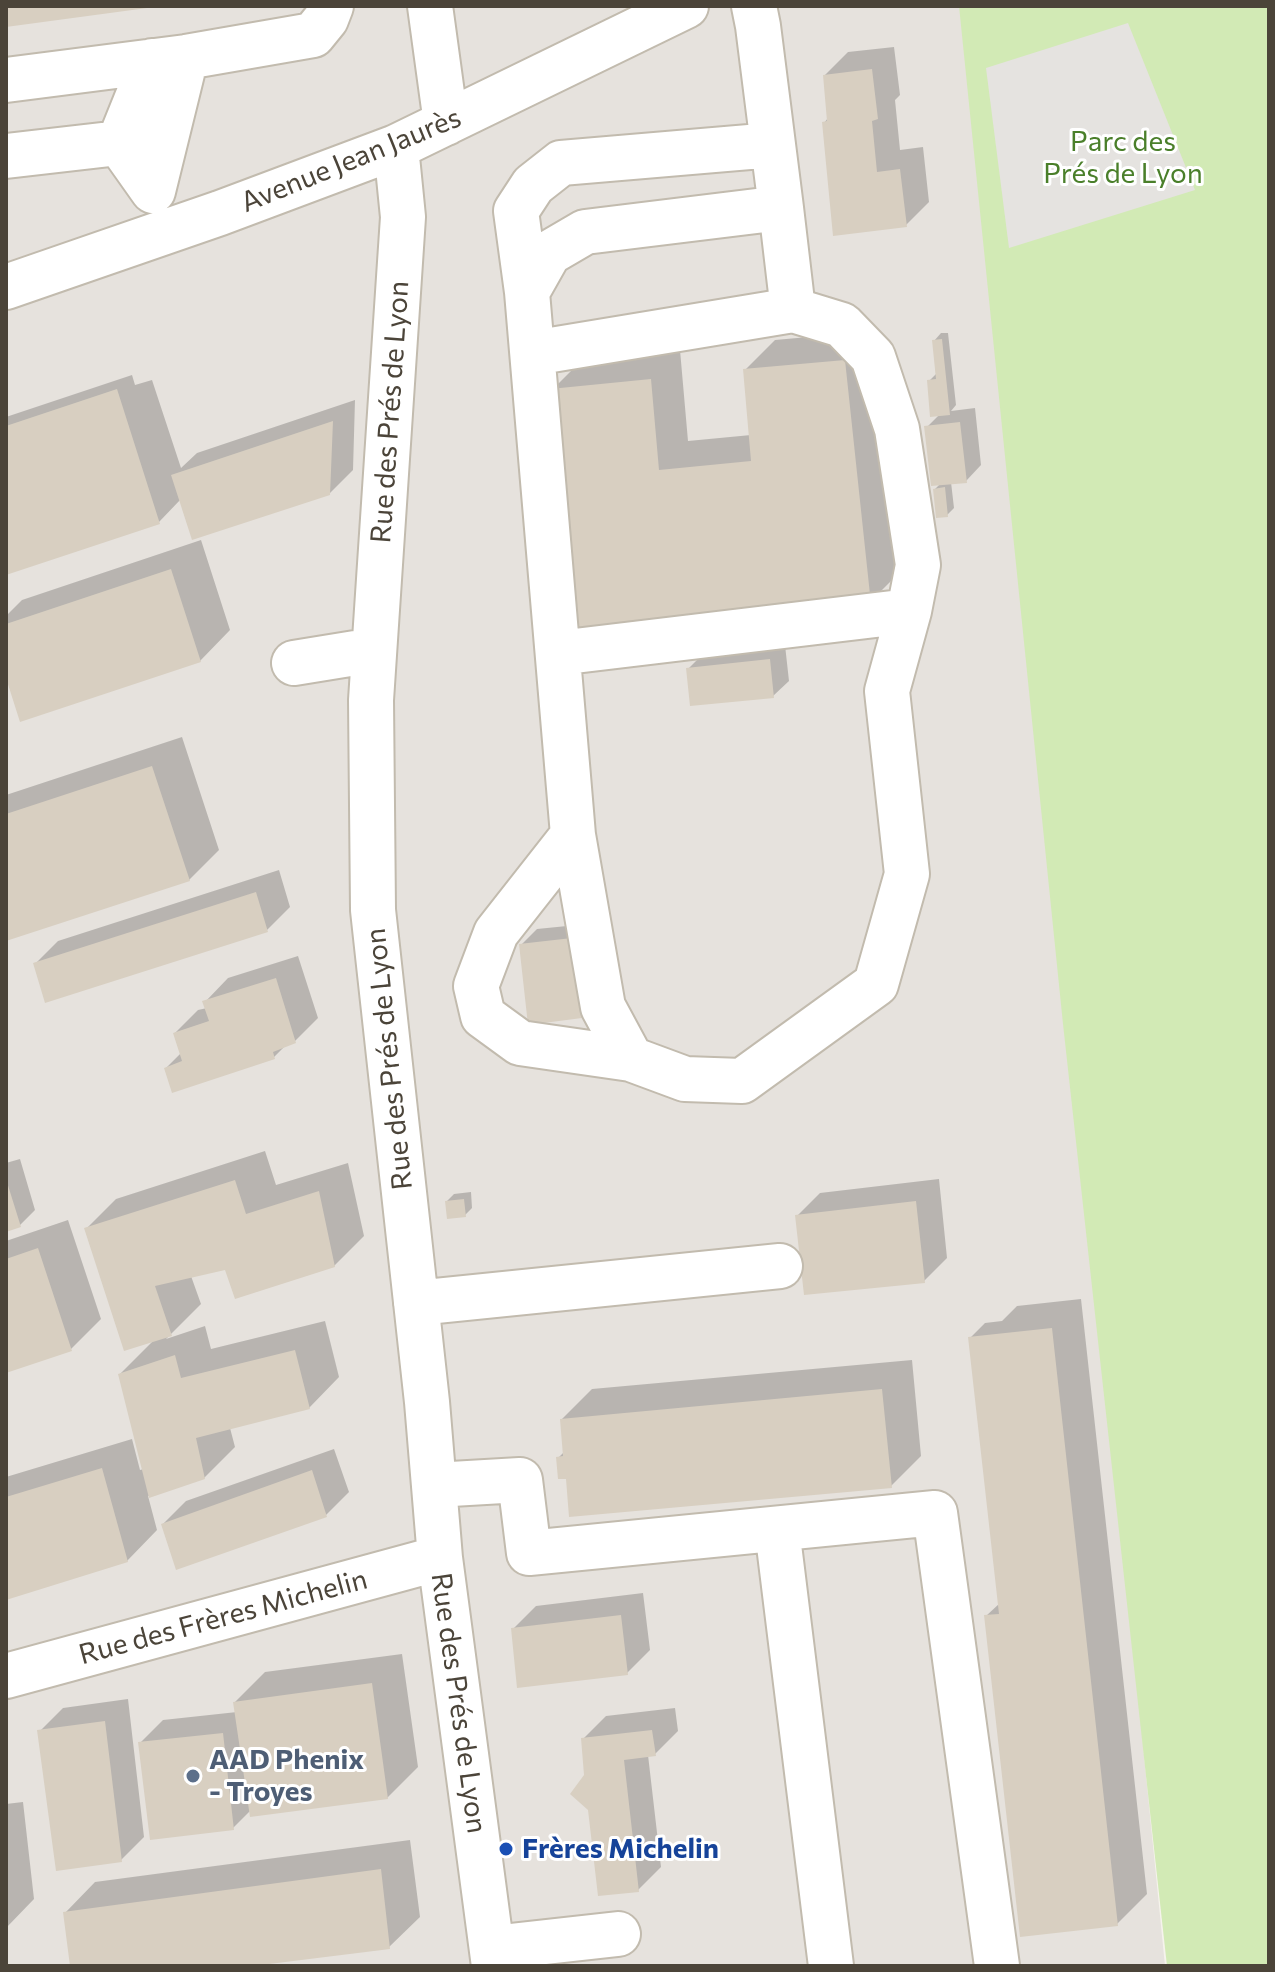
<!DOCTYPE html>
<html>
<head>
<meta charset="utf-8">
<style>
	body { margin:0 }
	#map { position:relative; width:1275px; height:1972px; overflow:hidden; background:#f6f3ec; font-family:Commissioner,sans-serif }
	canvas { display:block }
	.frame { position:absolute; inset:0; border:8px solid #4b4439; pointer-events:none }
</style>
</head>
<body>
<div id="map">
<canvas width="1275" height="1972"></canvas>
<div class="frame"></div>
</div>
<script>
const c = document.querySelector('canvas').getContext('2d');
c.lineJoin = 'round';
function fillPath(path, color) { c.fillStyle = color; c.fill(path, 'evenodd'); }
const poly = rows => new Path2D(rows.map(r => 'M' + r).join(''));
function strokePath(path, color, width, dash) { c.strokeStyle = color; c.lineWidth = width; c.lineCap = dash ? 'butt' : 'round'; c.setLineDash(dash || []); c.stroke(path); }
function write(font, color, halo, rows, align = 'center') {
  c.font = font + ' Commissioner,sans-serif'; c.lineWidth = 6; c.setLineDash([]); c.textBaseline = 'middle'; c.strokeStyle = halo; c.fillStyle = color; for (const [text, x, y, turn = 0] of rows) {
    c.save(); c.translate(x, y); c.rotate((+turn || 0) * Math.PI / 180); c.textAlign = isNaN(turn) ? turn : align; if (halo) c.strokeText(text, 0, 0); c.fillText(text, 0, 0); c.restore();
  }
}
const industrial = poly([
	[6,6,970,6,1165,1966,6,1966]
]);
const green = poly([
	[959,6,1269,6,1269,1966,1167,1966,1063,1024]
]);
const parking = poly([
	[1128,23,1195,190,1009,248,986,68]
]);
const shadow = poly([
	[894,47,900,95,895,100,900,150,923,147,929,202,906,225,824,123,828,118,825,75,848,52],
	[875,331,900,572,870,602,574,631,552,390,582,360,680,350,688,441,751,435,745,370,775,340],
	[941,333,948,333,956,405,951,411,975,408,981,465,966,481,951,482,954,508,947,515,935,489,941,483,927,427,940,414,929,381,936,374,934,341],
	[132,375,135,385,152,380,181,468,197,453,355,400,353,470,329,494,181,499,159,522,6,572,6,417],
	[201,540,230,630,200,661,6,672,6,616,22,600],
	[785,645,789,681,773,696,688,669,704,653],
	[182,737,219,850,189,880,6,939,6,795],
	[279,870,290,907,267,930,35,964,58,941],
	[587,924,596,1001,581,1016,521,945,537,929],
	[298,956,318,1018,295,1041,288,1043,274,1057,166,1068,181,1053,175,1033,198,1010,207,1008,205,1002,228,978],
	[265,1151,276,1185,348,1163,364,1236,334,1266,227,1267,191,1276,201,1304,166,1339,205,1326,211,1349,325,1321,339,1377,309,1408,230,1428,235,1447,204,1478,148,1496,157,1530,127,1561,6,1598,6,1477,132,1439,140,1470,144,1469,120,1374,155,1339,86,1229,116,1199],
	[20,1159,35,1210,20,1225,6,1229,6,1163],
	[939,1179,947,1258,924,1281,797,1216,820,1193],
	[471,1192,472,1208,465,1215,447,1201,454,1194],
	[68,1220,101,1319,71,1349,6,1371,6,1241],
	[1081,1299,1147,1894,1117,1924,986,1616,1000,1603,970,1338,985,1323,1002,1321,1017,1306],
	[912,1360,921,1456,891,1486,567,1477,558,1458,565,1451,562,1419,592,1389],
	[334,1449,349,1492,326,1515,163,1524,186,1501],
	[643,1593,650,1650,627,1673,513,1629,536,1606],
	[402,1654,418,1767,387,1798,251,1810,233,1828,140,1743,163,1720,237,1712,235,1702,265,1672],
	[128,1699,144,1837,121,1860,40,1731,63,1708],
	[675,1708,678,1731,655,1754,648,1755,661,1867,638,1890,586,1775,583,1739,606,1716],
	[23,1802,34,1899,6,1928,6,1804],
	[410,1840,420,1917,389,1947,236,1966,72,1966,65,1913,95,1882]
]);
const building = poly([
	[6,6,147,6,147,8,6,27],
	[872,69,878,119,872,121,877,172,900,169,907,227,833,236,822,122,827,121,823,75],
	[942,339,950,415,930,417,927,380,936,379,932,340],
	[845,360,871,604,572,633,550,389,651,379,659,470,751,461,743,369],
	[117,389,160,524,6,575,6,426],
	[333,421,330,495,192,540,171,475],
	[960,422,967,483,931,486,924,426],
	[945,487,948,517,936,518,933,489],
	[171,569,201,662,20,722,6,678,6,624],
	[770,659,774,698,690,706,686,668],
	[152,766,190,881,6,941,6,814],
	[256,892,268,932,45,1003,33,963],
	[572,938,582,1018,528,1025,519,944],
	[276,978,296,1043,273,1052,275,1059,172,1093,164,1068,182,1061,173,1033,209,1021,202,1001],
	[6,1179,21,1227,6,1232],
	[235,1180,246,1214,319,1191,335,1267,235,1299,225,1270,155,1286,172,1336,124,1351,84,1228],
	[464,1199,466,1217,447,1219,445,1201],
	[916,1201,925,1283,804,1295,795,1215],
	[38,1248,72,1351,6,1373,6,1259],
	[1052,1328,1118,1926,1020,1937,984,1615,999,1614,968,1337],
	[295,1350,310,1409,196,1438,205,1479,149,1498,118,1374,175,1355,181,1378],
	[882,1389,892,1488,569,1517,566,1479,558,1479,556,1457,563,1456,560,1419],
	[102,1468,128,1562,6,1600,6,1497],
	[312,1470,327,1517,176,1570,161,1524],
	[621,1615,628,1675,517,1688,511,1628],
	[372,1683,388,1799,250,1817,233,1702],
	[105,1721,122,1862,56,1871,37,1730],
	[652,1730,656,1756,624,1760,639,1892,598,1896,588,1810,570,1794,584,1775,581,1738],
	[223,1733,234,1830,150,1840,138,1742],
	[381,1869,390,1949,253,1966,70,1966,63,1912]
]);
const minor = poly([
	[430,6,446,123],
	[754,6,758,26,781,208,793,310,842,325,873,357,897,429,918,565,909,611,887,691,907,874,876,984,742,1081,685,1079,631,1059,603,1007,573,835,527,292,549,253,585,232,781,208],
	[6,80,186,57,313,35,326,19,331,6],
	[119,143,153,191,186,57],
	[396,147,403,217,371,700,373,910,427,1402,440,1558,494,1966],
	[6,156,119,143,152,61],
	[6,287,220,213,396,147,686,6],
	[527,292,516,211,533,185,561,163,773,145],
	[533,353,793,310],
	[558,653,909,611],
	[294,663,374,650],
	[573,835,496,933,476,986,483,1016,520,1043,631,1059],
	[416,1303,780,1266],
	[434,1485,520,1480,529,1553,935,1513,997,1966],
	[777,1529,831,1966],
	[6,1676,440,1558],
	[492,1948,618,1934]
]);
const markers = [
	[193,1776,8,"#5c6f8a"],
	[506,1849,8,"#1a4fb4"]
];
const parkNames = [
	["Parc des",1123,142],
	["Prés de Lyon",1123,174]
];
const streetNames = [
	["Avenue Jean Jaurès",351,160,-22],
	["Rue des Prés de Lyon",390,412,-86],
	["Rue des Prés de Lyon",389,1059,-96],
	["Rue des Frères Michelin",223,1617,-15],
	["Rue des Prés de Lyon",459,1703,82]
];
const serviceNames = [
	["AAD Phenix",209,1760],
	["- Troyes",209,1792]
];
const transitNames = [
	["Frères Michelin",522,1849]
];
fillPath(industrial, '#e6e2dd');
fillPath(green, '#d2eab5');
fillPath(parking, '#e5e3e0');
fillPath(shadow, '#0003');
fillPath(building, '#d8cfc1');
strokePath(minor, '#c2bbae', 48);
strokePath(minor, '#fff', 44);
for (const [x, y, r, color] of markers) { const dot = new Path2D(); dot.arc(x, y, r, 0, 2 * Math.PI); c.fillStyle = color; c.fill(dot); strokePath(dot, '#fff', 3); }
write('28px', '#4a7f2a', '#fff', parkNames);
write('28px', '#4b4439', '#fff', streetNames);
write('bold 28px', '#4e5e75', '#fff', serviceNames, 'left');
write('bold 28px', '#164399', '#fff', transitNames, 'left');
</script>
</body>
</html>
